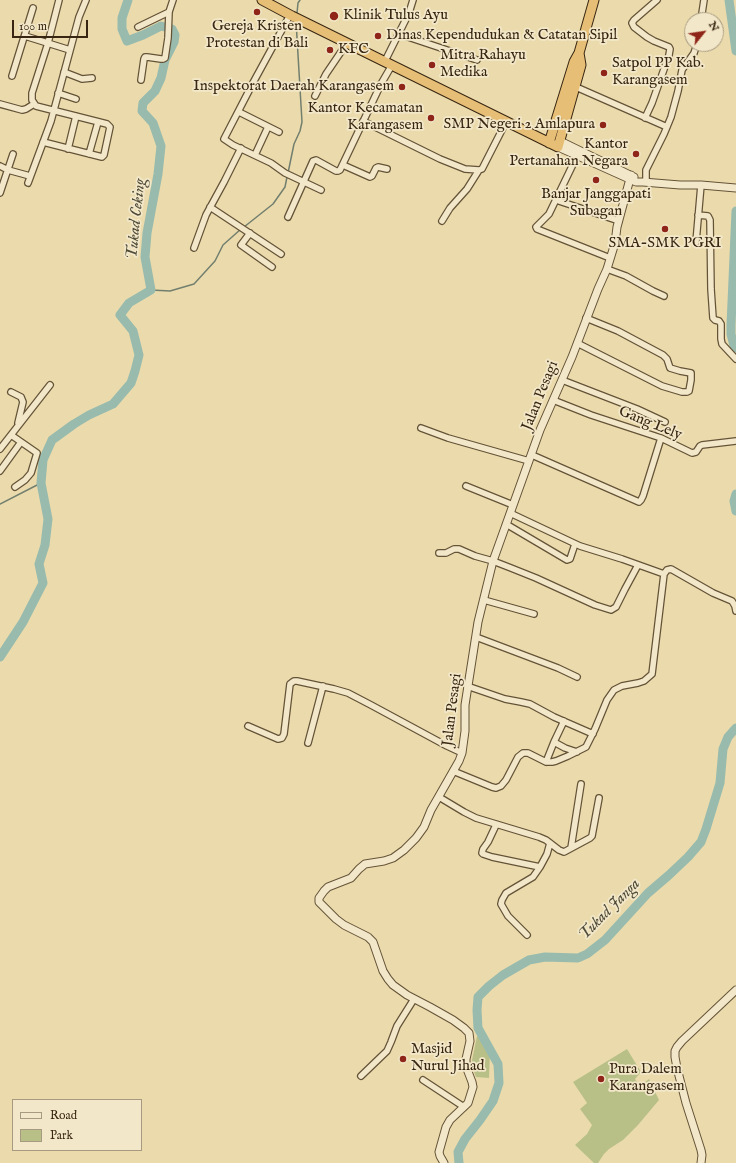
<!DOCTYPE html>
<html>
<head>
<meta charset="utf-8">
<style>
	body { margin:0 }
	#map { position:relative; width:736px; height:1163px; overflow:hidden; background:#ebdbac; font-family:"IM FELL English",serif }
	canvas { display:block }
	.legend { position:absolute; left:12px; top:1099px; width:130px; height:52px; box-sizing:border-box; background:#f2e8c9; border:1px solid #a89a80; margin:0; padding:5px 7px; list-style:none; font-size:12px; color:#382612 }
	.legend li { display:flex; align-items:center; gap:8px; height:20px }
	.legend b { width:20px; border:1px solid #a89a80 }
	.north { position:absolute; left:684px; top:12px; width:40px; height:40px; box-sizing:border-box; background:#f2e8c9; border:1px solid #a89a80; border-radius:50%; rotate:60deg; font-size:11px; font-weight:700; line-height:16px; text-align:center; color:#382612 }
	.north::after { content:''; display:block; margin:auto; width:14px; height:18px; background:#8f2418; clip-path:polygon(50% 0,100% 100%,50% 72%,0 100%) }
	.scale { position:absolute; left:12px; top:20px; width:76px; height:18px; box-sizing:border-box; border:2px solid #382612; border-top:0; padding-left:5px; font-size:12px; line-height:14px; white-space:nowrap; color:#382612; -webkit-text-stroke:3px #f2e8c9; paint-order:stroke }
</style>
</head>
<body>
<div id="map">
<canvas width="736" height="1163"></canvas>
<ul class="legend">
<li><b style="height:5px;background:#f2e8c9"></b>Road</li>
<li><b style="height:11px;background:#b8c088"></b>Park</li>
</ul>
<div class="north">N</div>
<div class="scale">100 m</div>
</div>
<script>
const c = document.querySelector('canvas').getContext('2d');
c.lineJoin = 'round';
function fillPath(path, color) { c.fillStyle = color; c.fill(path, 'evenodd'); }
const poly = rows => new Path2D(rows.map(r => 'M' + r).join(''));
function strokePath(path, color, width, dash) { c.strokeStyle = color; c.lineWidth = width; c.lineCap = dash ? 'butt' : 'round'; c.setLineDash(dash || []); c.stroke(path); }
function write(font, color, halo, rows, align = 'center') {
  c.font = font + ' "IM FELL English",serif'; c.lineWidth = 3.5; c.setLineDash([]); c.textBaseline = 'middle'; c.strokeStyle = halo; c.fillStyle = color; for (const [text, x, y, turn = 0] of rows) {
    c.save(); c.translate(x, y); c.rotate((+turn || 0) * Math.PI / 180); c.textAlign = isNaN(turn) ? turn : align; if (halo) c.strokeText(text, 0, 0); c.fillText(text, 0, 0); c.restore();
  }
}
const green = poly([
	[477,1036,484,1041,490,1052,489,1078,476,1077,473,1069,472,1060],
	[627,1049,641,1072,635,1079,640,1086,649,1079,659,1100,638,1125,623,1140,609,1149,604,1154,598,1163,594,1163,575,1145,587,1134,592,1125,580,1109,587,1103,573,1082]
]);
const stream = poly([
	[297,13,298,3,300,0],
	[288,173,294,144,300,131,302,122,296,21],
	[244,227,273,204,285,187,287,177],
	[151,290,170,291,194,284,215,261,223,245,241,229],
	[0,504,41,483]
]);
const river = poly([
	[729,0,736,51],
	[736,211,731,325,731,334,734,346,736,348],
	[736,494,734,501,736,511],
	[0,657,23,622,43,583,39,564,45,545,48,519,41,483,43,460,52,440,74,424,89,415,113,404,131,383,135,371,139,355,133,331,120,315,129,303,151,290,145,257,147,233,158,174,161,146,153,123,142,111,143,103,155,91,161,78,165,60,174,42,175,35,172,29,161,26,143,35,127,41,122,29,122,18,128,0],
	[459,1163,458,1152,465,1139,480,1120,493,1101,499,1083,498,1064,478,1028,477,1010,478,997,489,986,503,975,529,960,545,957,578,958,587,954,605,940,648,893,669,875,688,857,701,842,706,829,720,783,723,749,728,737,736,728]
]);
const minor = poly([
	[290,15,254,81,225,137,224,139,233,145,271,163,285,173,321,190],
	[701,20,704,0],
	[138,27,169,12],
	[399,34,477,60],
	[25,36,70,50],
	[387,57,409,13,413,0],
	[64,72,82,79,92,78],
	[12,76,33,8],
	[141,80,144,59,145,57,147,57,161,59,163,59,165,58,168,38,169,12,173,0],
	[576,87,667,127],
	[58,93,76,99],
	[315,96,326,74,347,43],
	[0,104,22,110,26,109,34,104],
	[239,112,279,132],
	[645,118,652,103,669,55,670,49,669,47,654,41,647,37,634,27,632,23,634,20,657,0],
	[363,121,440,159,465,169,479,170],
	[43,142,102,157,104,155,110,127,107,124,36,106,32,100,32,93,48,43,59,0],
	[68,149,76,116],
	[89,154,98,122],
	[255,155,268,127],
	[577,156,549,214,536,227,537,229,610,258],
	[343,165,370,177,372,176,376,168,378,167,387,169],
	[0,166,8,170,30,176],
	[646,182,646,170,664,134,671,117,678,91,682,70,694,53,697,44],
	[28,183,51,121,79,17,86,0],
	[0,193,13,154],
	[556,200,619,221],
	[210,207,281,254],
	[698,215,708,216,710,220,711,289,713,318,715,320,719,321,721,324,721,339,722,344,736,359],
	[288,217,313,161,316,160,336,171,338,171,340,170,381,84,392,65],
	[442,221,450,208,467,189,479,170,482,169,506,122],
	[250,233,241,245,272,267],
	[696,242,701,185],
	[194,248,206,215,224,182,241,148],
	[607,269,626,276,653,291,664,296],
	[577,343,662,386,682,392,687,392,689,391,691,380,691,373,680,371,670,368,667,359,663,355,618,331,586,318],
	[562,380,637,409,665,422],
	[11,392,21,397,23,402,18,423],
	[553,400,591,415,661,438,692,453,696,452,700,446,702,445,736,441],
	[421,428,448,438,529,461],
	[11,435,37,453,31,473,25,480,15,487],
	[0,449,50,385],
	[532,455,639,502,641,500,643,496,661,438],
	[0,471,21,442],
	[466,486,513,505],
	[510,513,580,546,622,559,664,574,667,570,671,569,713,593,732,601,735,606,736,611],
	[506,524,567,560,570,559,575,544],
	[439,553,446,553,454,549,459,549,475,556,493,561,511,568,536,578,595,605,611,610,616,607,625,589,638,565],
	[484,600,534,614],
	[476,637,558,668,577,677],
	[467,686,505,699,521,702,530,704,554,717,593,734],
	[248,726,278,739,282,738,284,734,290,684,294,681,297,681,334,689,348,693,371,705,447,746,462,753],
	[554,742,564,721],
	[308,743,323,686],
	[546,762,554,742,565,748,577,752],
	[453,771,492,787,496,788,501,786,506,780,518,757,523,753,528,753,546,762,552,762,556,761,568,756,586,747,595,729,607,700,614,690,622,686,638,683,644,681,652,674,664,574],
	[439,797,464,812,476,818,539,837,546,840,559,850,564,852,590,838,592,836,599,798],
	[496,825,488,842,483,849,482,853,483,854,492,857,540,867,533,877,506,893,502,900,501,904,508,916,527,935],
	[571,848,581,784],
	[540,867,547,854,550,843],
	[361,1076,387,1051,391,1042,397,1026,414,999],
	[423,1080,464,1107]
]);
const tertiary = poly([
	[560,141,634,177],
	[558,147,636,182,643,182,680,185,701,185,736,188],
	[444,1163,440,1156,439,1152,446,1127,450,1120,468,1103,473,1087,472,1082,467,1069,466,1064,466,1059,470,1041,469,1033,464,1028,453,1020,430,1007,407,995,393,985,388,979,383,971,373,942,368,937,344,925,336,919,319,902,319,898,324,891,328,887,351,878,359,869,365,864,384,861,393,858,404,850,416,838,424,827,431,810,459,761,462,753,465,731,465,705,478,622,493,561,540,430,572,357,598,289,607,269,615,243,617,227,631,175],
	[701,1163,702,1155,701,1150,686,1103,677,1068,675,1057,675,1051,677,1047,682,1041,736,990]
]);
const trunk = poly([
	[262,0,292,16,558,147,581,65,579,53],
	[549,143,574,62,579,53,594,0]
]);
const markers = [
	[257,12,4,"#8f2418"],
	[334,16,5,"#8f2418"],
	[378,36,4,"#8f2418"],
	[330,50,4,"#8f2418"],
	[432,65,4,"#8f2418"],
	[604,73,4,"#8f2418"],
	[402,87,4,"#8f2418"],
	[431,118,4,"#8f2418"],
	[603,125,4,"#8f2418"],
	[636,154,4,"#8f2418"],
	[596,180,4,"#8f2418"],
	[665,229,4,"#8f2418"],
	[403,1059,4,"#8f2418"],
	[601,1079,4,"#8f2418"]
];
const poiNames = [
	["Klinik Tulus Ayu",343,16],
	["Gereja Kristen",257,27,"center"],
	["Protestan di Bali",257,44,"center"],
	["Dinas Kependudukan & Catatan Sipil",386,36],
	["KFC",338,50],
	["Mitra Rahayu",440,56],
	["Medika",440,73],
	["Satpol PP Kab.",612,64],
	["Karangasem",612,81],
	["Inspektorat Daerah Karangasem",394,87,"right"],
	["Kantor Kecamatan",423,109,"right"],
	["Karangasem",423,126,"right"],
	["SMP Negeri 2 Amlapura",595,125,"right"],
	["Kantor",628,145,"right"],
	["Pertanahan Negara",628,162,"right"],
	["Banjar Janggapati",596,195,"center"],
	["Subagan",596,212,"center"],
	["SMA-SMK PGRI",665,244,"center"],
	["Masjid",411,1050],
	["Nurul Jihad",411,1067],
	["Pura Dalem",609,1070],
	["Karangasem",609,1087]
];
const streetNames = [
	["Jalan Pesagi",541,396,-68],
	["Gang Lely",650,424,22],
	["Jalan Pesagi",453,710,-83]
];
const waterNames = [
	["Tukad Ceking",137,219,-84],
	["Tukad Janga",610,910,-45]
];
fillPath(green, '#b8c088');
strokePath(stream, '#727f6f', 1.5);
strokePath(river, '#98bbad', 9);
strokePath(minor, '#655338', 8);
strokePath(tertiary, '#655338', 9);
strokePath(trunk, '#382612', 11);
strokePath(minor, '#f2e8c9', 5.5);
strokePath(tertiary, '#f2e8c9', 7);
strokePath(trunk, '#e6be76', 9);
for (const [x, y, r, color] of markers) { const dot = new Path2D(); dot.arc(x, y, r, 0, 2 * Math.PI); c.fillStyle = color; c.fill(dot); strokePath(dot, '#f2e8c9', 1.5); }
write('15px', '#382612', '#f2e8c9', poiNames, 'left');
write('15px', '#382612', '#f2e8c9', streetNames);
write('italic 16px', '#504b39', '#f2e8c9', waterNames);
</script>
</body>
</html>
